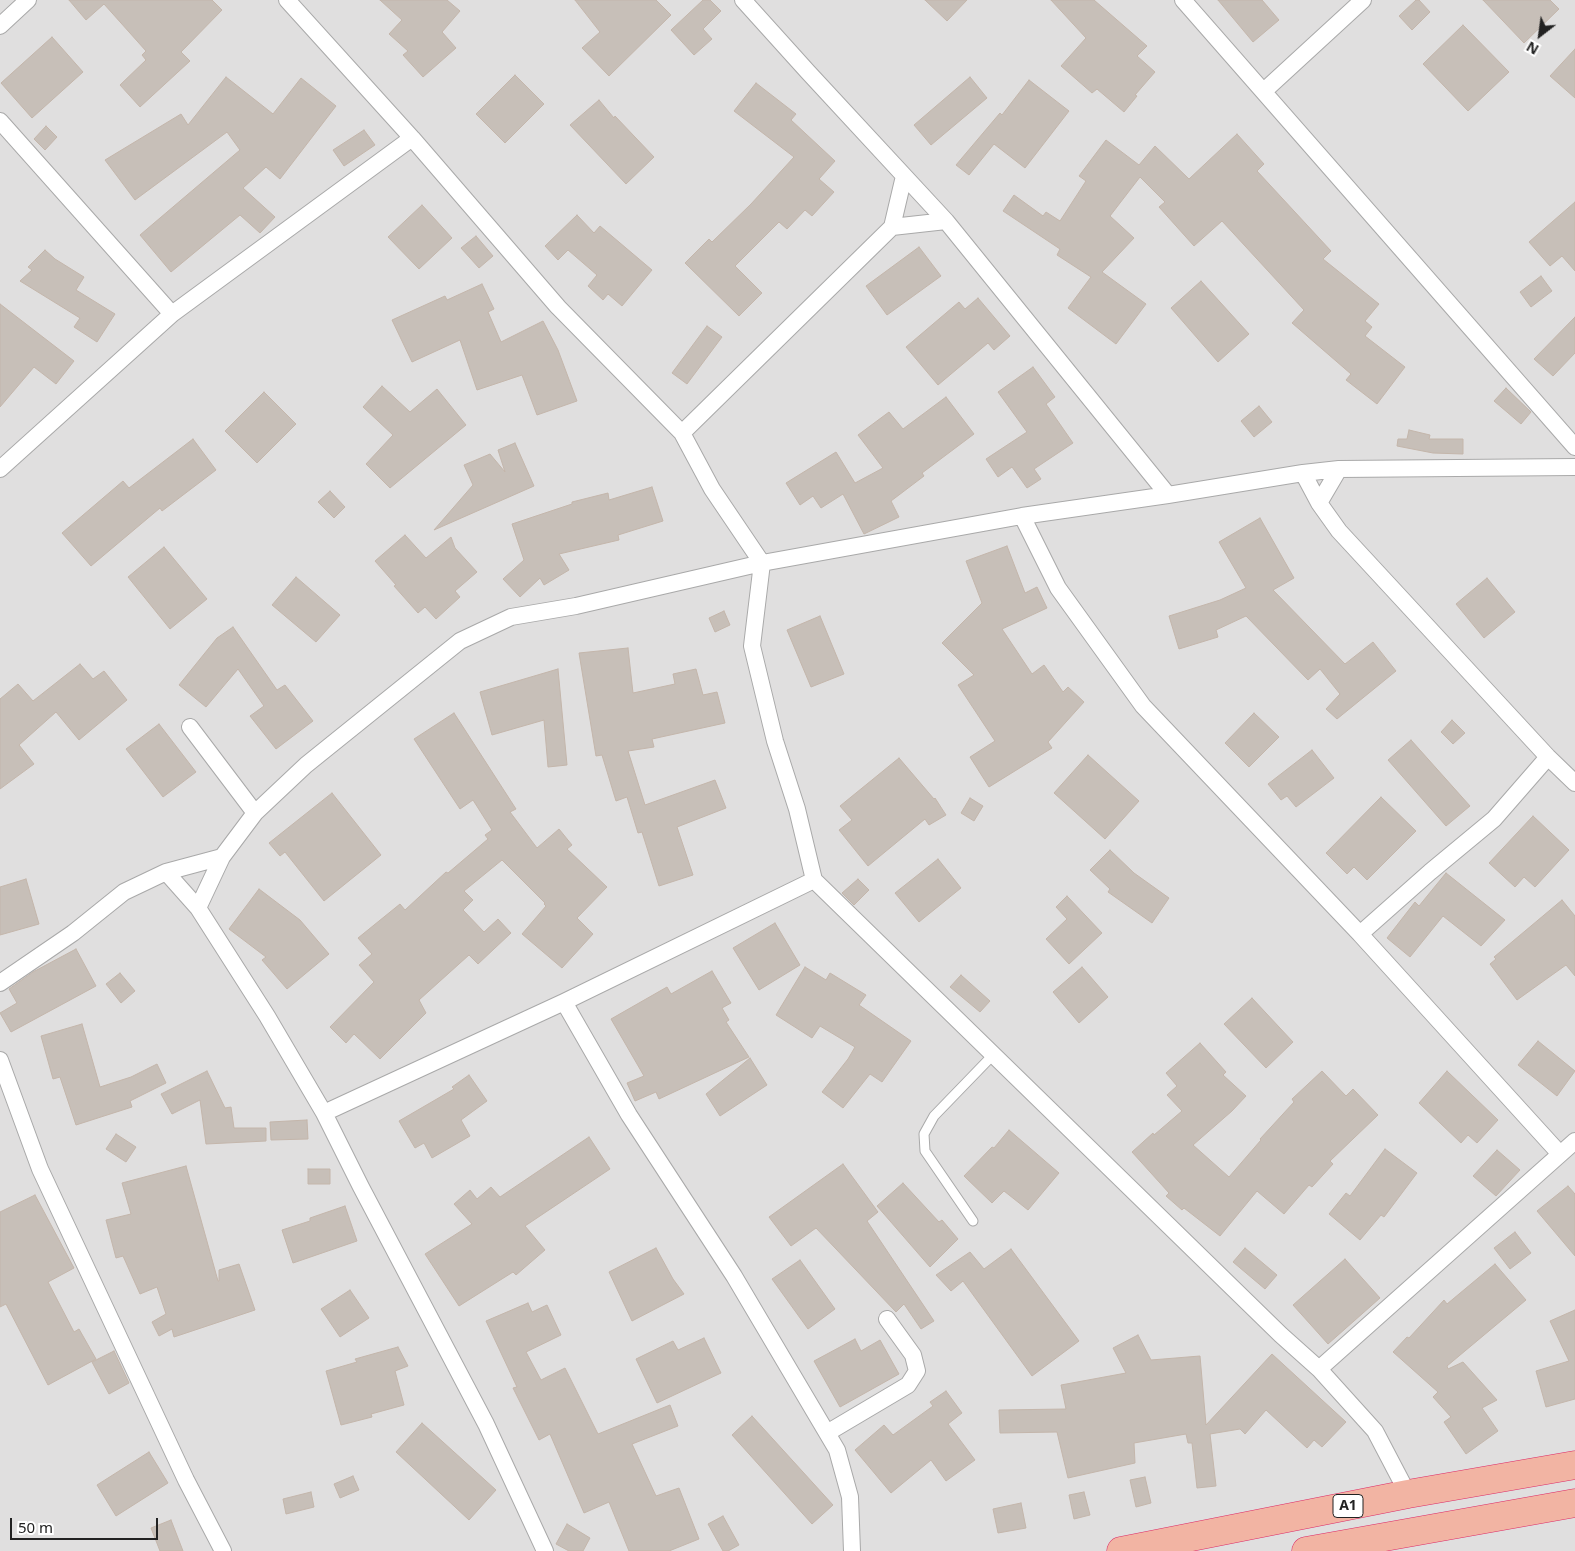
<!DOCTYPE html>
<html>
<head>
<meta charset="utf-8">
<style>
	body { margin:0 }
	#map { position:relative; width:1575px; height:1551px; overflow:hidden; background:#f2efe9; font-family:"Noto Sans",sans-serif }
	canvas { display:block }
	.north { position:absolute; left:1515px; top:10px; width:50px; height:50px; -webkit-text-stroke:4px #fff; paint-order:stroke; rotate:210deg; font-size:14px; font-weight:700; line-height:20px; text-align:center; color:#222 }
	.north::after { content:''; display:block; margin:auto; width:18px; height:22px; background:#222; clip-path:polygon(50% 0,100% 100%,50% 72%,0 100%) }
	.scale { position:absolute; left:10px; top:1518px; width:148px; height:22px; box-sizing:border-box; border:2px solid #222; border-top:0; padding-left:6px; font-size:15px; line-height:18px; white-space:nowrap; color:#222; -webkit-text-stroke:4px #fff; paint-order:stroke }
</style>
</head>
<body>
<div id="map">
<canvas width="1575" height="1551"></canvas>
<div class="north">N</div>
<div class="scale">50 m</div>
</div>
<script>
const c = document.querySelector('canvas').getContext('2d');
c.lineJoin = 'round';
function fillPath(path, color) { c.fillStyle = color; c.fill(path, 'evenodd'); }
const poly = rows => new Path2D(rows.map(r => 'M' + r).join(''));
function strokePath(path, color, width, dash) { c.strokeStyle = color; c.lineWidth = width; c.lineCap = dash ? 'butt' : 'round'; c.setLineDash(dash || []); c.stroke(path); }
function write(font, color, halo, rows, align = 'center') {
  c.font = font + ' "Noto Sans",sans-serif'; c.lineWidth = 4; c.setLineDash([]); c.textBaseline = 'middle'; c.strokeStyle = halo; c.fillStyle = color; for (const [text, x, y, turn = 0] of rows) {
    c.save(); c.translate(x, y); c.rotate((+turn || 0) * Math.PI / 180); c.textAlign = isNaN(turn) ? turn : align; if (halo) c.strokeText(text, 0, 0); c.fillText(text, 0, 0); c.restore();
  }
}
const residential = poly([
	[0,0,1575,0,1575,1551,0,1551]
]);
const building = poly([
	[69,0,212,0,222,10,181,52,190,61,140,107,120,85,146,60,142,55,146,51,104,4,86,20,69,0],
	[380,0,447,0,460,11,442,32,456,48,423,77,403,55,408,51,389,34,402,20,380,0],
	[575,0,656,0,671,15,609,76,582,48,600,32,575,0],
	[703,0,710,0,721,11,703,29,712,39,694,55,671,30,703,0],
	[925,0,967,0,947,21,925,0],
	[1051,0,1094,0,1147,46,1137,56,1155,72,1135,95,1137,96,1124,112,1097,89,1092,93,1061,66,1086,38,1051,0],
	[1218,0,1262,0,1279,20,1253,42,1218,0],
	[1416,0,1419,0,1430,12,1412,30,1399,16,1416,0],
	[1483,0,1550,0,1559,9,1524,43,1483,0],
	[1463,25,1509,72,1468,111,1423,64,1463,25],
	[52,37,83,72,32,118,1,83,52,37],
	[1575,49,1575,98,1550,76,1575,49],
	[515,75,544,104,505,143,476,114,515,75],
	[226,77,273,114,301,78,336,106,280,179,266,167,243,188,275,217,260,233,240,215,171,272,140,235,240,150,227,132,135,200,105,160,181,114,188,125,226,77],
	[970,77,987,98,931,145,914,125,970,77],
	[1029,80,1069,111,1025,168,994,144,969,175,956,165,1000,113,1002,115,1029,80],
	[756,83,796,114,791,120,835,161,819,179,834,192,812,216,805,210,787,229,779,222,735,266,762,293,739,316,685,263,709,239,712,242,751,204,794,157,734,111,756,83],
	[599,100,614,118,615,116,654,157,626,184,570,125,599,100],
	[46,126,57,137,45,150,34,139,46,126],
	[364,130,375,145,344,166,333,150,364,130],
	[1237,134,1264,164,1257,171,1331,251,1323,259,1379,304,1365,321,1372,327,1365,336,1405,367,1377,404,1346,380,1351,374,1292,323,1304,310,1222,221,1194,246,1159,207,1165,202,1140,177,1110,216,1134,238,1102,272,1146,304,1116,344,1068,308,1091,277,1057,255,1060,249,1003,211,1014,195,1043,216,1046,212,1060,221,1086,181,1079,176,1106,140,1139,165,1155,146,1189,179,1237,134],
	[1575,202,1575,271,1562,256,1550,266,1529,242,1575,202],
	[422,205,452,238,419,269,388,237,422,205],
	[577,215,594,233,600,226,652,270,622,306,608,294,603,300,588,286,597,275,568,250,558,260,545,246,577,215],
	[476,236,493,256,479,268,461,248,476,236],
	[919,247,941,276,887,315,866,286,919,247],
	[45,250,55,259,84,277,76,290,115,314,97,342,74,327,80,318,20,281,32,270,28,267,45,250],
	[1541,276,1552,291,1531,307,1520,292,1541,276],
	[1201,281,1249,334,1218,362,1171,308,1201,281],
	[482,284,494,309,488,312,501,342,543,321,558,350,577,401,537,415,522,375,477,390,460,340,412,362,392,320,445,296,447,300,482,284],
	[978,298,1010,336,994,350,988,343,938,385,906,347,959,302,965,309,978,298],
	[0,304,74,361,56,384,34,367,0,407,0,304],
	[1575,317,1575,353,1553,376,1534,359,1575,317],
	[707,326,722,337,687,384,672,373,707,326],
	[1033,367,1055,397,1046,404,1073,443,1034,469,1041,479,1027,488,1012,467,998,477,986,459,1027,432,998,392,1033,367],
	[382,386,410,412,437,389,466,425,390,488,366,464,393,435,363,407,382,386],
	[1506,388,1531,412,1521,424,1494,401,1506,388],
	[264,392,296,424,257,463,225,431,264,392],
	[946,397,974,434,922,473,924,476,891,501,899,517,864,534,843,494,821,508,813,496,800,505,786,483,836,452,855,483,883,468,858,435,889,412,903,429,946,397],
	[1259,406,1272,422,1254,437,1241,421,1259,406],
	[1409,430,1430,435,1429,439,1463,439,1463,454,1433,453,1397,446,1398,439,1407,439,1409,430],
	[193,439,216,470,162,511,160,508,91,566,62,533,123,481,129,488,193,439],
	[515,443,534,486,434,530,473,485,464,465,490,454,505,472,498,450,515,443],
	[652,487,663,521,618,535,619,540,559,554,569,570,544,585,540,578,520,597,503,579,524,560,512,524,572,504,572,502,608,493,609,500,652,487],
	[330,491,345,507,334,518,318,502,330,491],
	[1260,518,1294,578,1273,590,1345,664,1373,642,1396,671,1337,719,1326,709,1340,694,1320,669,1308,680,1246,616,1216,630,1218,637,1179,649,1169,616,1220,600,1246,588,1219,542,1260,518],
	[405,535,426,558,451,537,455,548,477,572,455,591,460,597,436,619,425,607,418,613,394,586,396,585,375,561,405,535],
	[1007,546,1025,593,1037,587,1047,608,1002,629,1032,674,1044,665,1063,692,1068,687,1084,702,1048,742,1052,748,989,787,970,757,995,741,958,685,974,675,942,643,982,603,966,561,1007,546],
	[164,547,207,599,170,629,128,577,164,547],
	[296,577,340,615,316,642,272,605,296,577],
	[1487,578,1515,612,1484,638,1456,604,1487,578],
	[724,611,730,625,715,632,709,618,724,611],
	[820,616,844,674,811,687,787,630,820,616],
	[233,627,277,690,285,685,313,721,276,749,250,716,264,706,238,669,206,707,179,685,217,638,233,627],
	[628,648,633,693,675,684,673,674,696,669,703,695,717,692,725,723,652,739,654,747,628,751,645,805,715,780,726,808,677,827,693,875,659,886,642,832,638,833,627,797,616,801,602,755,596,756,579,653,628,648],
	[80,664,93,679,104,671,127,700,79,740,56,712,19,745,34,764,0,789,0,699,18,684,33,701,80,664],
	[558,669,567,765,548,767,544,720,492,735,480,692,558,669],
	[454,713,516,809,510,812,537,848,559,829,572,845,567,849,607,887,577,918,593,934,562,968,522,934,546,906,544,904,545,903,502,860,464,891,473,900,463,910,484,932,498,919,511,933,478,964,469,955,419,1000,426,1013,380,1059,354,1034,346,1043,330,1027,374,982,359,965,372,954,358,938,400,904,405,910,446,872,448,873,488,839,485,835,492,830,473,800,460,809,414,739,454,713],
	[1254,713,1279,737,1249,767,1225,743,1254,713],
	[1452,720,1465,733,1453,744,1441,732,1452,720],
	[159,724,196,772,163,797,126,749,159,724],
	[1411,740,1470,806,1446,826,1388,760,1411,740],
	[1312,750,1334,778,1296,807,1287,796,1281,800,1268,784,1312,750],
	[1088,755,1139,801,1105,839,1054,793,1088,755],
	[899,758,934,799,935,798,946,815,929,825,925,819,868,866,839,830,852,820,840,806,899,758],
	[332,793,381,855,324,901,285,852,280,856,269,843,332,793],
	[1381,797,1416,831,1367,880,1354,867,1347,874,1326,853,1381,797],
	[970,798,983,806,974,821,961,813,970,798],
	[1533,816,1569,850,1535,887,1524,877,1515,887,1489,863,1533,816],
	[1110,850,1134,873,1169,898,1152,923,1108,892,1110,889,1090,870,1110,850],
	[938,859,961,888,919,922,895,893,938,859],
	[1446,873,1505,920,1481,946,1443,916,1410,957,1387,938,1415,902,1419,906,1446,873],
	[26,879,39,924,0,935,0,887,26,879],
	[858,879,869,890,854,905,842,893,858,879],
	[259,889,300,920,329,954,287,989,262,960,266,957,229,929,259,889],
	[1067,896,1102,933,1069,964,1046,939,1067,919,1056,907,1067,896],
	[1562,900,1575,916,1575,976,1566,965,1517,1000,1490,964,1496,959,1494,957,1562,900],
	[775,923,800,965,759,990,733,948,775,923],
	[76,949,96,986,11,1032,0,1013,17,1003,9,989,33,972,76,949],
	[805,967,826,980,830,973,866,995,859,1005,911,1041,882,1082,870,1074,843,1108,822,1092,848,1059,855,1047,820,1026,812,1038,776,1015,805,967],
	[1082,967,1108,997,1079,1023,1053,992,1082,967],
	[712,971,731,1003,722,1008,729,1020,726,1022,749,1057,659,1099,656,1092,635,1101,627,1083,644,1076,611,1019,667,987,671,994,712,971],
	[120,973,135,991,121,1003,106,984,120,973],
	[961,975,990,1001,980,1012,950,987,961,975],
	[1252,998,1293,1042,1266,1068,1224,1024,1252,998],
	[82,1024,100,1087,131,1077,157,1064,166,1083,130,1101,132,1107,76,1125,60,1077,53,1079,41,1036,82,1024],
	[1538,1041,1575,1071,1557,1096,1518,1065,1538,1041],
	[1200,1043,1226,1072,1223,1075,1246,1096,1232,1111,1193,1145,1229,1177,1261,1140,1260,1139,1294,1102,1292,1099,1322,1071,1346,1096,1353,1089,1378,1115,1330,1161,1333,1164,1312,1187,1309,1185,1284,1214,1257,1191,1220,1236,1184,1208,1182,1210,1166,1196,1169,1193,1132,1152,1153,1133,1154,1135,1182,1111,1167,1095,1177,1086,1166,1073,1200,1043],
	[750,1058,767,1085,720,1116,706,1094,750,1058],
	[207,1071,225,1108,231,1107,234,1128,266,1128,266,1141,206,1144,200,1100,172,1114,161,1094,207,1071],
	[1447,1071,1498,1120,1477,1143,1468,1135,1461,1143,1419,1103,1447,1071],
	[469,1075,487,1101,461,1120,470,1136,432,1158,424,1143,415,1148,399,1121,454,1089,452,1087,469,1075],
	[307,1120,308,1139,271,1140,270,1122,307,1120],
	[1009,1130,1059,1173,1028,1210,1004,1191,992,1203,964,1176,992,1147,994,1148,1009,1130],
	[116,1134,136,1147,126,1162,106,1149,116,1134],
	[589,1137,610,1169,525,1226,545,1250,516,1275,513,1272,459,1306,425,1254,472,1224,454,1204,470,1190,477,1199,491,1187,500,1197,589,1137],
	[1385,1149,1417,1173,1384,1217,1381,1215,1360,1240,1329,1214,1346,1193,1350,1196,1385,1149],
	[1497,1150,1520,1170,1496,1196,1473,1176,1497,1150],
	[843,1164,878,1212,867,1221,934,1321,921,1329,904,1304,896,1312,816,1228,791,1246,769,1217,843,1164],
	[186,1166,218,1281,219,1281,219,1270,239,1264,255,1310,174,1337,172,1329,159,1336,152,1322,166,1314,157,1287,140,1294,123,1256,116,1258,106,1220,131,1214,122,1183,186,1166],
	[308,1169,330,1169,330,1184,308,1184,308,1169],
	[903,1183,939,1222,942,1220,958,1239,930,1267,877,1206,903,1183],
	[1568,1186,1575,1194,1575,1256,1537,1211,1568,1186],
	[35,1195,74,1268,48,1282,74,1332,79,1329,96,1359,48,1385,6,1304,0,1307,0,1212,35,1195],
	[345,1206,357,1241,293,1263,282,1230,310,1221,310,1218,345,1206],
	[1515,1232,1531,1253,1510,1269,1494,1248,1515,1232],
	[656,1248,673,1279,684,1294,632,1321,609,1272,656,1248],
	[1245,1248,1277,1275,1265,1289,1233,1262,1245,1248],
	[1011,1249,1079,1341,1032,1376,963,1281,951,1291,936,1275,970,1252,984,1269,1011,1249],
	[1345,1259,1380,1298,1328,1344,1293,1305,1345,1259],
	[800,1260,835,1309,808,1329,772,1279,800,1260],
	[1495,1264,1526,1300,1447,1366,1448,1369,1463,1362,1497,1400,1482,1408,1498,1431,1466,1454,1444,1422,1451,1417,1433,1397,1438,1392,1393,1352,1407,1337,1409,1338,1444,1300,1447,1304,1495,1264],
	[350,1290,369,1318,340,1337,321,1309,350,1290],
	[528,1303,532,1312,547,1305,561,1335,526,1352,541,1380,565,1368,598,1434,670,1405,678,1426,632,1444,656,1496,679,1488,699,1539,669,1551,629,1551,609,1502,584,1513,550,1434,539,1440,513,1388,517,1387,486,1321,528,1303],
	[1575,1310,1575,1399,1546,1407,1536,1371,1569,1361,1550,1321,1575,1310],
	[1138,1335,1151,1360,1200,1356,1206,1425,1272,1354,1346,1422,1322,1447,1314,1440,1307,1448,1266,1410,1245,1434,1240,1429,1210,1434,1216,1486,1197,1488,1192,1443,1188,1443,1186,1434,1134,1443,1135,1463,1068,1478,1057,1432,1000,1433,999,1410,1066,1409,1061,1385,1126,1373,1113,1348,1138,1335],
	[704,1338,721,1373,657,1403,636,1359,673,1341,678,1350,704,1338],
	[855,1339,861,1351,880,1340,899,1374,840,1407,814,1361,855,1339],
	[398,1347,408,1366,395,1371,404,1405,371,1414,372,1417,341,1425,326,1371,357,1362,355,1359,398,1347],
	[114,1351,129,1383,109,1394,92,1362,114,1351],
	[946,1391,962,1413,948,1424,975,1460,946,1481,931,1460,891,1493,855,1450,884,1425,893,1435,933,1406,930,1402,946,1391],
	[752,1416,833,1505,812,1524,732,1435,752,1416],
	[422,1423,496,1490,469,1520,396,1452,422,1423],
	[149,1452,168,1483,116,1516,97,1485,149,1452],
	[353,1476,359,1490,340,1498,334,1484,353,1476],
	[1145,1477,1151,1503,1136,1507,1130,1480,1145,1477],
	[311,1492,314,1507,286,1514,283,1499,311,1492],
	[1084,1492,1090,1515,1074,1519,1069,1495,1084,1492],
	[1021,1503,1026,1528,998,1533,993,1509,1021,1503],
	[723,1516,739,1545,728,1551,723,1551,708,1524,723,1516],
	[171,1520,183,1551,160,1551,151,1528,171,1520],
	[567,1524,590,1538,583,1551,569,1551,556,1544,567,1524]
]);
const service = poly([
	[973,1221,925,1151,924,1134,934,1116,993,1055]
]);
const minor = poly([
	[287,0,412,138,558,307,682,433,712,489,762,563,752,646,775,741,797,809,814,880,1281,1335,1319,1369,1375,1431,1408,1494],
	[743,0,808,72,946,221,1168,495],
	[1183,0,1575,447],
	[0,26,28,0],
	[1264,91,1363,0],
	[0,121,172,314],
	[892,227,946,221],
	[682,433,892,227,904,176],
	[0,469,172,314,412,138],
	[1303,473,1319,503,1339,531,1548,757,1575,783],
	[1319,503,1339,469],
	[1022,516,1058,588,1143,706,1360,934,1560,1154],
	[190,727,255,813],
	[166,872,198,908,267,1016,324,1113,361,1187,486,1424,545,1551],
	[198,908,222,857],
	[1360,934,1430,872,1494,819,1548,757],
	[0,983,73,933,124,892,166,872,222,857,255,813,306,765,460,641,511,617,576,606,762,563,1022,516,1168,495,1303,473,1339,469,1575,467],
	[564,1002,629,1115,734,1276,837,1450,850,1497,852,1551],
	[0,1060,40,1169,186,1480,223,1551],
	[324,1113,564,1002,814,880],
	[1319,1369,1575,1141],
	[827,1433,908,1385,917,1371,913,1355,887,1319]
]);
const trunk = poly([
	[1121,1551,1408,1494,1575,1465],
	[1306,1551,1575,1503]
]);
const shields = [
	[1348,1506,30]
];
const shieldNames = [
	["A1",1348,1506]
];
fillPath(residential, '#e0dfdf');
fillPath(building, '#c7bfb8');
strokePath(building, '#c4b6ab', 1);
strokePath(service, '#a9a9a9', 11);
strokePath(minor, '#a9a9a9', 18);
strokePath(trunk, '#dc2a67', 29);
strokePath(service, '#fff', 9);
strokePath(minor, '#fff', 16);
strokePath(trunk, '#f2b4a3', 28);
for (const [x, y, w] of shields) { const box = new Path2D(); box.roundRect(x - w / 2, y - 11.5, w, 23, 4); c.fillStyle = '#fff'; c.fill(box); strokePath(box, '#222', 1); }
write('bold 14px', '#222', null, shieldNames);
</script>
</body>
</html>
